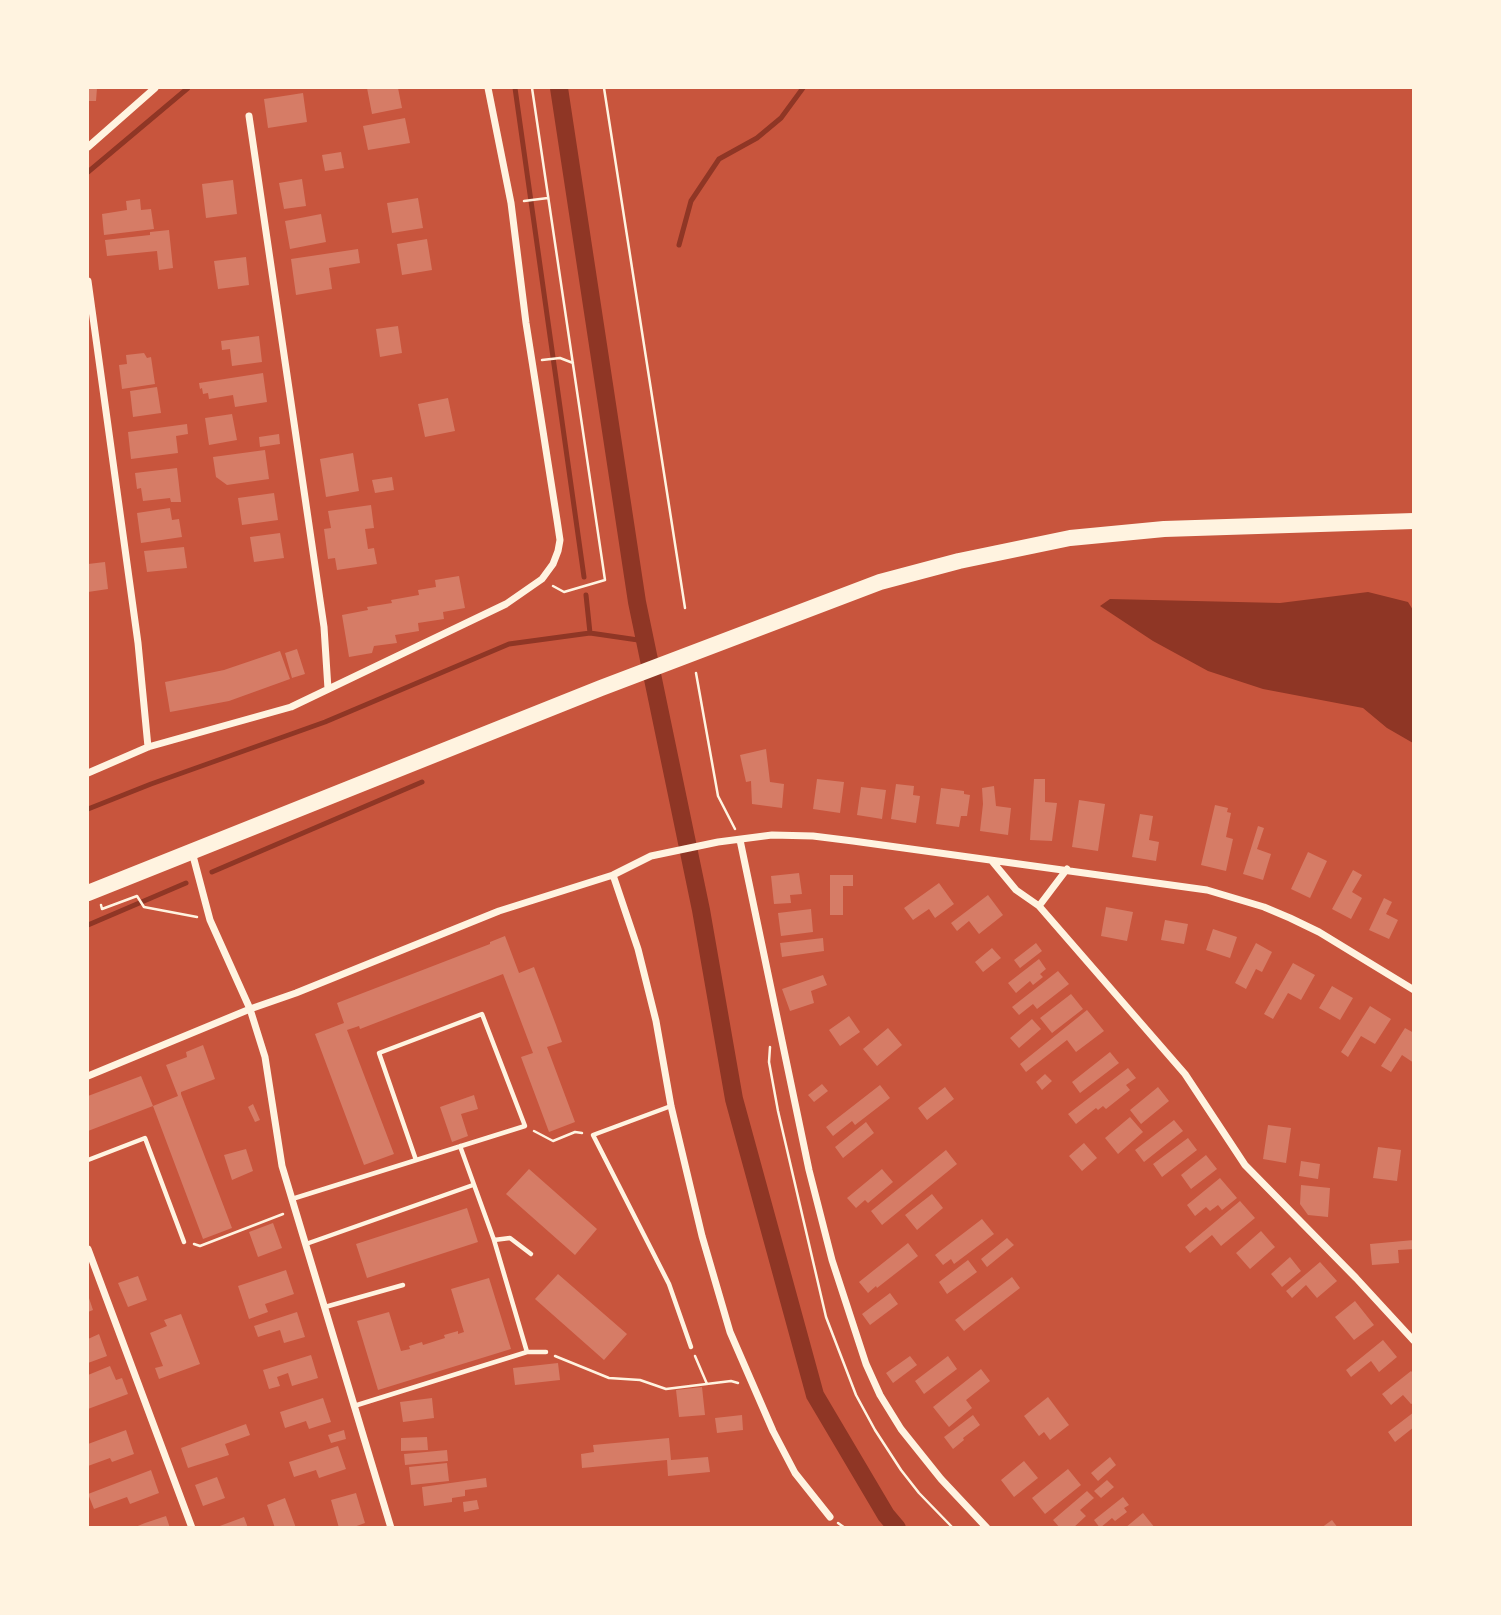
<!DOCTYPE html>
<html>
<head>
<meta charset="utf-8">
<style>
	body { margin:0 }
	#map { position:relative; width:1501px; height:1615px; overflow:hidden; background:#c8553d; font-family:Lato,sans-serif }
	canvas { display:block }
	.frame { position:absolute; inset:0; border:89px solid #fff3e0; pointer-events:none }
</style>
</head>
<body>
<div id="map">
<canvas width="1501" height="1615"></canvas>
<div class="frame"></div>
</div>
<script>
const c = document.querySelector('canvas').getContext('2d');
c.lineJoin = 'round';
function fillPath(path, color) { c.fillStyle = color; c.fill(path, 'evenodd'); }
const poly = rows => new Path2D(rows.map(r => 'M' + r).join(''));
function strokePath(path, color, width, dash) { c.strokeStyle = color; c.lineWidth = width; c.lineCap = dash ? 'butt' : 'round'; c.setLineDash(dash || []); c.stroke(path); }
const water = poly([
	[1368,592,1408,602,1413,610,1413,743,1387,728,1363,708,1263,689,1208,671,1153,641,1100,606,1110,599,1280,603]
]);
const stream = poly([
	[515,88,584,577],
	[88,172,188,88],
	[679,245,691,201,719,159,757,138,781,118,803,88],
	[586,595,590,633],
	[88,809,151,784,325,722,509,644,590,633,645,641],
	[212,872,422,782],
	[88,925,186,883]
]);
const canal = poly([
	[559,88,637,602,701,910,734,1099,815,1395,886,1515,897,1528]
]);
const building = poly([
	[88,88,97,88,96,101,88,101],
	[367,88,398,88,402,108,372,114],
	[303,93,307,122,268,128,264,99],
	[405,118,410,143,368,150,363,126],
	[341,152,344,168,325,171,322,155],
	[302,179,306,206,284,209,279,183],
	[233,180,237,214,206,218,202,184],
	[418,198,423,228,392,233,387,203],
	[140,199,141,210,151,209,154,229,104,235,102,214,127,210,126,201],
	[321,214,326,242,290,249,285,221],
	[169,230,173,268,159,270,157,251,107,256,105,240,150,235,150,232],
	[427,239,432,270,402,275,397,244],
	[358,249,360,263,329,268,332,289,296,295,291,259],
	[246,257,249,285,218,289,214,261],
	[398,326,402,353,380,357,376,329],
	[259,336,262,362,232,366,230,349,222,350,221,341],
	[144,353,147,358,151,357,155,384,122,389,119,365,127,364,126,355],
	[263,373,267,402,235,407,233,395,209,399,208,393,203,394,202,388,200,389,199,383],
	[157,387,161,413,133,417,130,391],
	[448,398,455,431,425,437,418,404],
	[232,414,237,440,209,445,205,418],
	[187,424,188,434,176,436,178,453,131,459,128,432],
	[279,434,280,444,260,447,259,437],
	[265,450,269,479,227,485,216,477,213,457],
	[353,453,359,491,326,497,320,459],
	[177,468,181,502,171,502,170,498,143,501,141,488,137,489,135,473],
	[392,477,394,490,375,493,372,480],
	[274,493,278,520,242,525,238,498],
	[371,505,374,528,365,529,368,549,374,548,377,564,337,570,335,558,328,559,324,529,331,528,328,511],
	[170,508,172,520,179,519,182,537,141,543,137,513],
	[280,533,284,558,254,562,250,537],
	[184,547,187,568,147,572,144,551],
	[105,562,108,589,88,592,88,564],
	[459,576,465,608,443,612,444,619,418,623,419,631,395,635,397,643,374,646,372,653,349,657,342,615,368,610,367,607,392,603,391,600,419,595,418,590,436,587,435,580],
	[297,649,305,674,292,678,285,653],
	[280,651,290,679,229,701,170,712,165,682,224,670],
	[766,749,770,782,784,784,782,808,752,804,751,781,746,782,740,755],
	[817,779,844,782,840,813,813,809],
	[1034,779,1045,779,1045,802,1057,803,1052,841,1030,840],
	[896,784,914,786,913,795,920,796,916,823,891,819],
	[994,786,996,806,1011,808,1008,835,980,831,983,804,982,788],
	[861,787,886,790,882,819,857,815],
	[941,788,964,791,964,794,970,795,967,816,961,816,959,827,936,824],
	[1079,800,1105,804,1098,851,1072,847],
	[1215,805,1228,808,1227,812,1231,813,1226,837,1233,839,1226,871,1201,865],
	[1140,814,1153,816,1149,840,1159,842,1156,861,1132,857],
	[1258,826,1264,828,1257,849,1271,854,1263,880,1243,874],
	[1308,852,1327,861,1310,898,1291,889],
	[1353,870,1362,875,1352,892,1362,898,1351,919,1332,909],
	[799,873,802,894,790,895,791,903,774,904,771,876],
	[830,875,853,875,853,886,843,886,843,915,830,915],
	[939,883,954,904,935,918,929,909,913,920,904,908],
	[988,895,1003,915,979,934,969,921,957,931,951,923],
	[1384,898,1392,902,1386,914,1398,920,1389,939,1369,930],
	[1106,907,1133,912,1127,941,1101,936],
	[811,909,813,932,781,936,778,913],
	[1165,920,1188,924,1184,944,1161,940],
	[1213,929,1237,937,1230,958,1206,950],
	[505,936,519,973,534,967,556,1025,562,1042,547,1047,575,1122,549,1132,521,1057,533,1053,503,974,360,1029,359,1026,347,1030,394,1154,364,1165,315,1034,344,1023,337,1003,490,944,490,942],
	[823,938,824,951,782,957,780,943],
	[1036,943,1042,951,1020,968,1014,960],
	[1256,943,1272,952,1262,972,1256,969,1246,989,1235,983],
	[992,948,1001,958,983,972,975,962],
	[1039,959,1046,969,1040,974,1043,977,1033,985,1030,981,1016,993,1008,983],
	[1293,963,1315,975,1301,1000,1288,993,1273,1019,1264,1014],
	[1058,971,1069,984,1037,1009,1033,1004,1019,1015,1012,1007],
	[823,975,827,985,811,991,814,1003,790,1011,782,989],
	[1332,986,1353,998,1340,1020,1319,1008],
	[1071,994,1083,1009,1052,1033,1040,1018],
	[1370,1006,1391,1019,1375,1044,1361,1036,1348,1057,1341,1052],
	[1087,1010,1104,1031,1076,1052,1067,1040,1026,1072,1020,1064],
	[849,1016,860,1032,840,1046,829,1030],
	[1032,1019,1041,1029,1019,1048,1010,1038],
	[888,1028,902,1045,877,1066,863,1049],
	[1405,1028,1414,1033,1414,1063,1402,1055,1391,1072,1381,1066],
	[203,1045,215,1079,181,1092,181,1094,232,1228,203,1239,153,1106,88,1131,88,1096,141,1076,153,1106,178,1096,166,1065,187,1057,186,1052],
	[1110,1052,1119,1063,1080,1093,1072,1082],
	[1128,1068,1136,1078,1126,1085,1130,1090,1106,1109,1103,1106,1098,1110,1096,1108,1076,1124,1068,1114],
	[1045,1074,1052,1081,1042,1090,1036,1082],
	[822,1084,828,1091,814,1102,808,1095],
	[880,1085,890,1098,855,1125,852,1121,833,1136,826,1127],
	[945,1087,954,1099,927,1120,918,1108],
	[1158,1087,1169,1101,1141,1124,1130,1110],
	[474,1095,478,1109,461,1114,468,1136,452,1142,440,1107],
	[253,1104,260,1120,255,1122,248,1107],
	[1130,1117,1143,1132,1118,1154,1105,1138],
	[1174,1120,1183,1131,1144,1162,1135,1150],
	[866,1122,874,1133,843,1158,835,1147],
	[1268,1125,1291,1128,1286,1163,1263,1159],
	[1188,1138,1197,1150,1162,1177,1153,1164],
	[1084,1143,1097,1158,1082,1171,1069,1156],
	[1378,1147,1401,1150,1397,1181,1373,1178],
	[246,1149,253,1171,232,1180,224,1155],
	[946,1150,957,1164,882,1225,871,1211],
	[1206,1155,1217,1169,1191,1189,1181,1175],
	[1301,1161,1320,1164,1318,1179,1299,1176],
	[529,1169,597,1229,575,1255,506,1194],
	[882,1169,893,1182,868,1203,865,1200,856,1208,847,1198],
	[1220,1178,1237,1198,1222,1210,1218,1205,1210,1211,1206,1207,1195,1216,1187,1205],
	[1301,1185,1330,1188,1328,1217,1308,1215,1300,1204],
	[932,1194,943,1208,917,1230,905,1215],
	[1240,1201,1255,1218,1221,1246,1212,1235,1190,1253,1185,1247],
	[467,1208,478,1242,367,1278,356,1244],
	[982,1219,994,1234,954,1264,951,1259,943,1265,935,1255],
	[273,1223,282,1248,258,1257,249,1232],
	[1261,1231,1275,1247,1250,1269,1236,1253],
	[1007,1238,1014,1245,987,1267,981,1259],
	[1414,1240,1414,1249,1398,1250,1399,1263,1372,1265,1370,1244],
	[908,1243,918,1256,877,1288,876,1286,868,1293,859,1282],
	[1290,1257,1301,1271,1282,1287,1271,1274],
	[968,1260,977,1272,947,1294,939,1282],
	[1320,1262,1337,1281,1317,1298,1306,1285,1292,1298,1286,1291],
	[286,1270,294,1294,265,1304,268,1312,249,1319,238,1286],
	[558,1274,627,1334,604,1360,535,1299],
	[138,1276,147,1300,128,1307,118,1283],
	[1012,1277,1020,1288,964,1331,955,1320],
	[489,1278,511,1349,378,1390,357,1321,389,1312,401,1351,410,1349,409,1346,422,1342,423,1345,445,1338,444,1335,458,1331,458,1334,464,1332,451,1289],
	[890,1293,898,1304,870,1325,862,1314],
	[88,1295,93,1310,88,1312],
	[1355,1301,1374,1325,1354,1340,1335,1317],
	[297,1312,305,1337,284,1343,280,1330,258,1337,254,1326],
	[181,1314,200,1364,159,1379,155,1368,163,1366,150,1333,167,1326,164,1320],
	[99,1334,107,1356,88,1363,88,1339],
	[1383,1340,1397,1357,1379,1372,1371,1361,1351,1377,1346,1370],
	[311,1355,318,1378,292,1386,288,1373,277,1377,280,1386,269,1389,263,1370],
	[910,1356,917,1365,893,1383,886,1373],
	[948,1356,957,1369,924,1394,915,1381],
	[558,1363,560,1380,515,1385,513,1368],
	[110,1366,116,1380,122,1378,128,1394,88,1409,88,1375],
	[981,1369,990,1381,966,1400,972,1408,949,1427,933,1407],
	[1411,1371,1414,1374,1414,1403,1411,1404,1403,1395,1391,1405,1382,1394],
	[702,1387,705,1415,679,1417,676,1390],
	[1048,1397,1069,1425,1050,1440,1044,1432,1039,1436,1024,1416],
	[323,1398,331,1422,309,1429,306,1421,285,1428,280,1412],
	[432,1398,434,1418,403,1422,400,1402],
	[1414,1412,1414,1427,1395,1442,1388,1432],
	[742,1415,743,1430,717,1433,715,1418],
	[973,1415,980,1425,963,1438,964,1440,953,1449,944,1437],
	[246,1424,250,1435,225,1444,229,1455,188,1468,181,1448],
	[126,1430,134,1454,112,1462,110,1458,88,1466,88,1444],
	[344,1430,346,1439,331,1443,328,1435],
	[427,1437,428,1450,401,1451,401,1438],
	[669,1438,671,1460,708,1457,710,1472,668,1476,667,1460,582,1468,581,1454,594,1452,593,1445],
	[338,1446,346,1469,319,1478,316,1470,294,1477,289,1462],
	[447,1450,448,1461,405,1465,404,1454],
	[1110,1457,1116,1465,1098,1481,1091,1473],
	[1024,1461,1038,1478,1014,1497,1001,1480],
	[447,1463,449,1481,411,1485,409,1467],
	[1068,1469,1081,1485,1045,1514,1032,1498],
	[151,1470,159,1493,130,1504,127,1497,94,1509,88,1494],
	[217,1477,225,1498,203,1506,195,1485],
	[486,1478,487,1487,465,1490,465,1496,452,1498,452,1502,424,1506,422,1487],
	[1107,1480,1114,1487,1101,1498,1094,1491],
	[1087,1491,1094,1498,1080,1510,1086,1516,1073,1528,1060,1528,1053,1520],
	[356,1493,365,1523,351,1528,339,1528,331,1500],
	[1123,1497,1129,1505,1124,1508,1127,1512,1115,1521,1112,1518,1100,1528,1094,1520],
	[285,1498,296,1528,275,1528,267,1505],
	[477,1500,479,1509,464,1512,463,1502],
	[1143,1513,1155,1528,1125,1528],
	[166,1516,170,1528,133,1528,145,1523],
	[244,1517,248,1528,217,1528,217,1527],
	[1332,1520,1338,1528,1321,1528]
]);
const path = poly([
	[532,88,605,580,564,592,553,586],
	[604,88,685,608],
	[524,201,548,198],
	[542,360,560,358,573,363],
	[696,673,718,796,735,829],
	[101,905,102,909,137,896,144,907,197,917],
	[770,1047,769,1062,778,1111,826,1317,856,1395,875,1430,901,1470,919,1493,953,1528],
	[534,1131,553,1141,575,1132,582,1133],
	[194,1244,200,1246,283,1214],
	[555,1356,609,1378,640,1380,666,1389,731,1381,738,1383],
	[695,1356,707,1384],
	[838,1523,845,1528]
]);
const service = poly([
	[671,1106,593,1135,669,1284,691,1347],
	[460,1146,494,1240,527,1352,546,1352],
	[88,1160,145,1138,184,1242],
	[292,1199,525,1126,482,1014,379,1053,416,1160],
	[494,1240,510,1238,531,1254],
	[306,1244,473,1185],
	[325,1307,403,1285],
	[354,1406,527,1352]
]);
const minor = poly([
	[249,116,324,627,328,689],
	[88,147,155,88],
	[88,281,138,643,148,747],
	[88,773,148,747,291,707,506,604,542,579,553,564,558,551,560,540,557,520,526,323,511,203,488,88],
	[740,840,809,1170,832,1260,866,1364,880,1395,901,1429,941,1479,987,1528],
	[192,852,210,920,250,1009,265,1057,282,1166,391,1528],
	[992,861,1016,890,1039,906,1185,1074,1245,1165,1356,1278,1414,1341],
	[613,875,638,949,656,1021,671,1106,702,1236,730,1332,773,1431,795,1473,830,1517],
	[1039,906,1067,869],
	[88,1076,250,1009,296,993,499,911,613,875,651,856,718,842,772,835,813,836,853,841,1207,890,1264,907,1290,918,1319,932,1414,990],
	[88,1249,192,1528]
]);
const trunk = poly([
	[88,893,601,688,880,582,959,561,1070,538,1164,529,1414,521]
]);
fillPath(water, '#8f3625');
strokePath(stream, '#8f3625', 5);
strokePath(canal, '#8f3625', 18);
fillPath(building, '#d67c66');
strokePath(path, '#fff3e0', 2.5);
strokePath(service, '#fff3e0', 4.5);
strokePath(minor, '#fff3e0', 7);
strokePath(trunk, '#fff3e0', 16);
</script>
</body>
</html>
